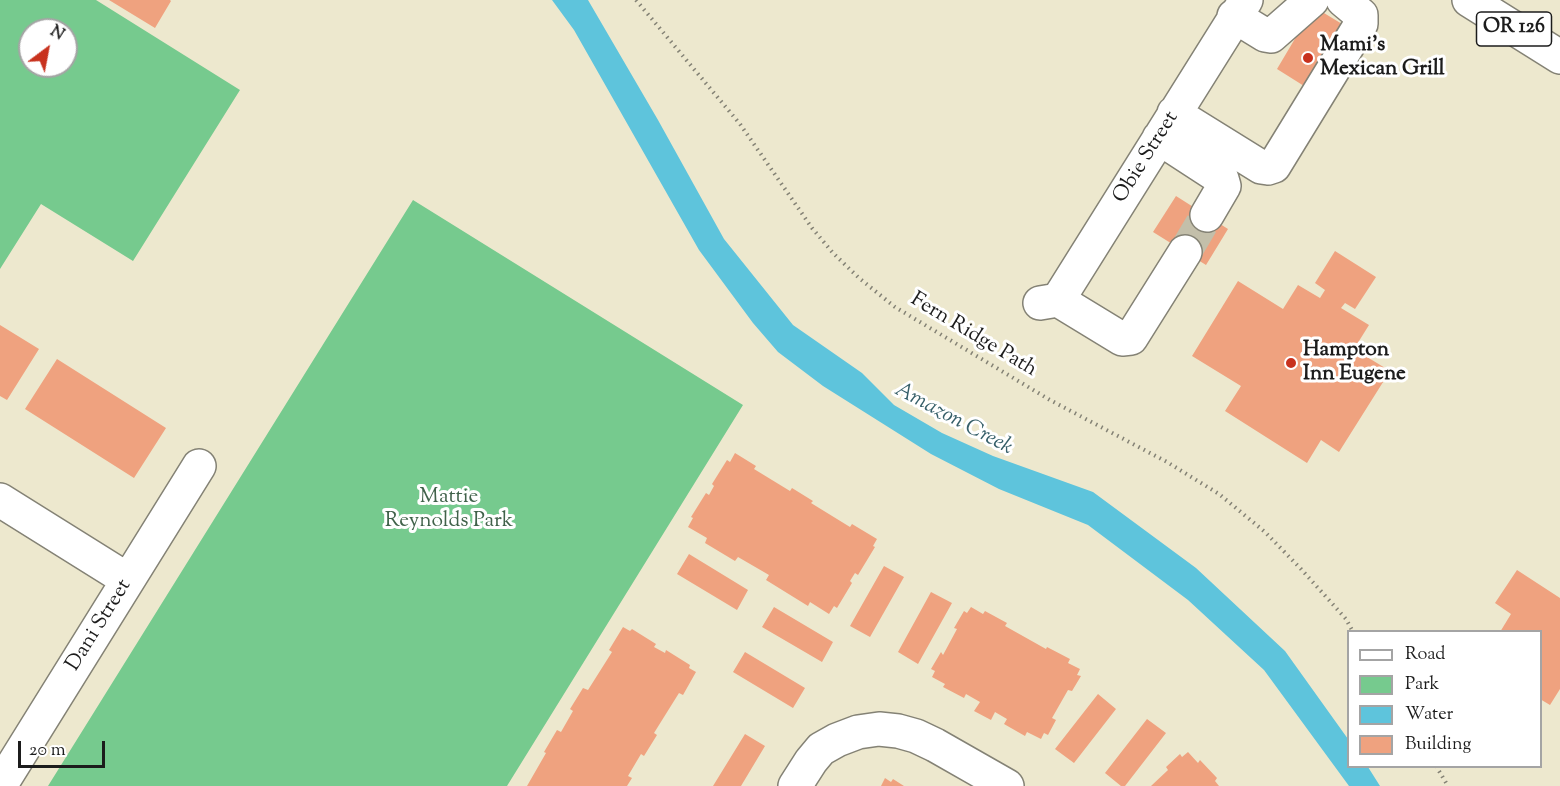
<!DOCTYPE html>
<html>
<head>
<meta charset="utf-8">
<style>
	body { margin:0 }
	#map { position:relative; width:1560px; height:786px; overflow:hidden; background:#ede8ce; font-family:"Sorts Mill Goudy",serif }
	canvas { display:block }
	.legend { position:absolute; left:1347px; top:630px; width:195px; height:138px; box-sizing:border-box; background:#fff; border:2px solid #a4a4a4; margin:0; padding:8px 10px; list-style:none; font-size:18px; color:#1c1c1c }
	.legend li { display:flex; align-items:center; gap:12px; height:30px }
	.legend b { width:30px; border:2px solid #a4a4a4 }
	.north { position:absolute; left:18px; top:18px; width:60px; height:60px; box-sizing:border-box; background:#fff; border:2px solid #a4a4a4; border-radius:50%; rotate:32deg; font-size:16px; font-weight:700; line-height:24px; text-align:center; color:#1c1c1c }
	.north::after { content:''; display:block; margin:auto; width:21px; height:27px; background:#c8321e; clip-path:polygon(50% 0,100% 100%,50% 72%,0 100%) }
	.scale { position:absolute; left:18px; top:741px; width:87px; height:27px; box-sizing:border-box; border:3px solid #1c1c1c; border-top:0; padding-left:8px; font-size:18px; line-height:21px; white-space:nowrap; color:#1c1c1c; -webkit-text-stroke:4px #fff; paint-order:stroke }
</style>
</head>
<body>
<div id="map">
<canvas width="1560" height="786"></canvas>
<ul class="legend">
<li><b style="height:8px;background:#fff"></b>Road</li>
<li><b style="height:16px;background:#76ca8e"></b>Park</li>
<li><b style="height:16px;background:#5ec4dc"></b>Water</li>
<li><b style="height:16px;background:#efa27f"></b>Building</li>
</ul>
<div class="north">N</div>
<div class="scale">20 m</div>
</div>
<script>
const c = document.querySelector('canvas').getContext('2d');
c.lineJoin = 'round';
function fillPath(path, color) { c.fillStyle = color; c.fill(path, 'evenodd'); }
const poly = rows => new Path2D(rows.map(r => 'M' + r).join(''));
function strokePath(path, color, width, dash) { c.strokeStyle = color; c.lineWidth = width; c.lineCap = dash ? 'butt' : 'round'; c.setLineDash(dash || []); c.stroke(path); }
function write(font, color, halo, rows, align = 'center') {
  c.font = font + ' "Sorts Mill Goudy",serif'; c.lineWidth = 6; c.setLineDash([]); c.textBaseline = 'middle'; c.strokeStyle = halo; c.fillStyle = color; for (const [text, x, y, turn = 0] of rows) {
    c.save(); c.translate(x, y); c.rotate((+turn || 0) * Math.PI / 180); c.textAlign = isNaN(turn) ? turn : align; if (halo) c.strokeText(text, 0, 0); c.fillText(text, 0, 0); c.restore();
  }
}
const green = poly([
	[0,0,96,0,240,90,133,261,41,204,0,269],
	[30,30,66,30,66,66,30,66],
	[413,200,743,405,507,786,48,786]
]);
const water = poly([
	[552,0,588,0,658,120,724,239,793,325,862,373,894,405,942,433,993,456,1093,492,1196,568,1285,651,1348,739,1348,766,1368,767,1380,786,1349,786,1264,670,1188,600,1088,525,999,489,931,454,823,386,778,352,753,323,699,250,574,30]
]);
const building = poly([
	[109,0,170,0,171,1,155,28],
	[1319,10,1347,27,1312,91,1277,69,1296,37,1294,36],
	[1176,196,1228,229,1206,265,1153,232],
	[1335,251,1376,277,1355,309,1345,303,1341,308,1369,325,1354,349,1390,371,1339,452,1321,440,1307,463,1225,411,1241,386,1192,356,1238,281,1283,309,1298,285,1320,298,1325,290,1315,283],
	[0,325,39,349,7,400,0,396],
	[57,359,166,428,134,478,25,409],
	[735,453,756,466,754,469,790,491,792,488,813,501,811,503,850,527,852,524,877,539,873,546,875,547,858,575,855,573,850,581,852,583,837,608,834,606,829,614,810,602,808,606,766,580,769,575,738,557,735,561,705,543,707,538,688,527,693,518,691,517,706,493,709,495,714,486,712,484,727,460,730,462],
	[689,554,748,590,737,610,677,574],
	[884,566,904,577,870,637,850,626],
	[1517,570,1560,598,1560,689,1550,705,1540,699,1540,632,1500,632,1511,614,1495,603],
	[931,592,952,603,918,664,898,652],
	[774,607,833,642,822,662,762,627],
	[971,607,983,614,985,611,1007,623,1005,626,1046,649,1047,647,1070,659,1068,663,1080,669,1077,675,1081,676,1072,691,1068,690,1052,718,1056,720,1048,735,1044,733,1041,739,1027,732,1025,736,1004,724,1007,719,995,712,991,720,974,711,980,702,966,694,964,698,943,687,945,684,932,677,935,671,931,669,941,652,943,655,957,629,954,628,964,611,967,613],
	[623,627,630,631,632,629,656,644,654,647,665,653,666,650,690,665,689,668,696,672,683,695,679,693,654,733,657,735,644,756,641,754,628,776,632,778,627,786,527,786,546,753,544,752,557,730,561,732,573,711,570,709,583,688,588,690,612,652,609,650],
	[745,652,805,688,793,708,733,672],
	[1098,694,1116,709,1074,763,1055,749],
	[1147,719,1166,733,1125,786,1121,786,1105,773],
	[745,734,765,746,741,786,713,786],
	[1188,752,1198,763,1200,760,1217,778,1215,781,1219,786,1151,786,1168,770,1166,767,1180,754,1182,757],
	[885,778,891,782,893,779,904,786,881,786]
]);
const minorTunnel = poly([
	[1185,252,1207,215]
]);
const path = poly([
	[636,0,740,124,812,228,833,253,859,278,895,307,1050,400,1167,462,1219,494,1265,532,1301,569,1346,619,1353,632],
	[1436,766,1448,786]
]);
const minor = poly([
	[1234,16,1265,35,1271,36,1312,0],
	[1174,113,1261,167,1268,168,1274,166,1361,24,1361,15,1343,0],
	[1159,138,1222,179,1224,186,1207,215],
	[1058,300,1122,339,1131,338,1185,252],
	[1040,303,1058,300,1246,0],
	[0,500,128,580],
	[0,786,199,466],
	[795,786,811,761,821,749,837,740,858,732,879,729,898,731,916,736,935,745,1007,786]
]);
const major = poly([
	[1469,0,1560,57]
]);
const markers = [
	[1308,58,6,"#c8321e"],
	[1291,363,6,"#c8321e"]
];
const shields = [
	[1514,29,75]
];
const shieldNames = [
	["OR 126",1514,29]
];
const poiNames = [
	["Mami's",1320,46],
	["Mexican Grill",1320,70],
	["Hampton",1303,351],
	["Inn Eugene",1303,375]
];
const streetNames = [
	["Obie Street",1147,158,-58],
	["Fern Ridge Path",973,336,31],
	["Dani Street",100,626,-58]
];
const parkNames = [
	["Mattie",449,498],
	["Reynolds Park",449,522]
];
const waterNames = [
	["Amazon Creek",953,420,28]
];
fillPath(green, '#76ca8e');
fillPath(water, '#5ec4dc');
fillPath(building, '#efa27f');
strokePath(minorTunnel, '#c3bfaa', 33, [33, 16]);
strokePath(minor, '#848275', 36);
strokePath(major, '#848275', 36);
strokePath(path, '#848275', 4, [1.5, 4.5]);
strokePath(minor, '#fff', 33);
strokePath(major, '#fff', 33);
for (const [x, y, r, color] of markers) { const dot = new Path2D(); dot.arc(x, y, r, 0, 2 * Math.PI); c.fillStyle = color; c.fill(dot); strokePath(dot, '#fff', 2); }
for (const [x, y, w] of shields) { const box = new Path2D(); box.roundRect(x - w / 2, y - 17, w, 34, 4.5); c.fillStyle = '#fff'; c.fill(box); strokePath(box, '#1c1c1c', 1.5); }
write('bold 20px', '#1c1c1c', null, shieldNames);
write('bold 21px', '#1c1c1c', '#fff', poiNames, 'left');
write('21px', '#1c1c1c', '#fff', streetNames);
write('21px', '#40624a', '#fff', parkNames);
write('italic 22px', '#365f69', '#fff', waterNames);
</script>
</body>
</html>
